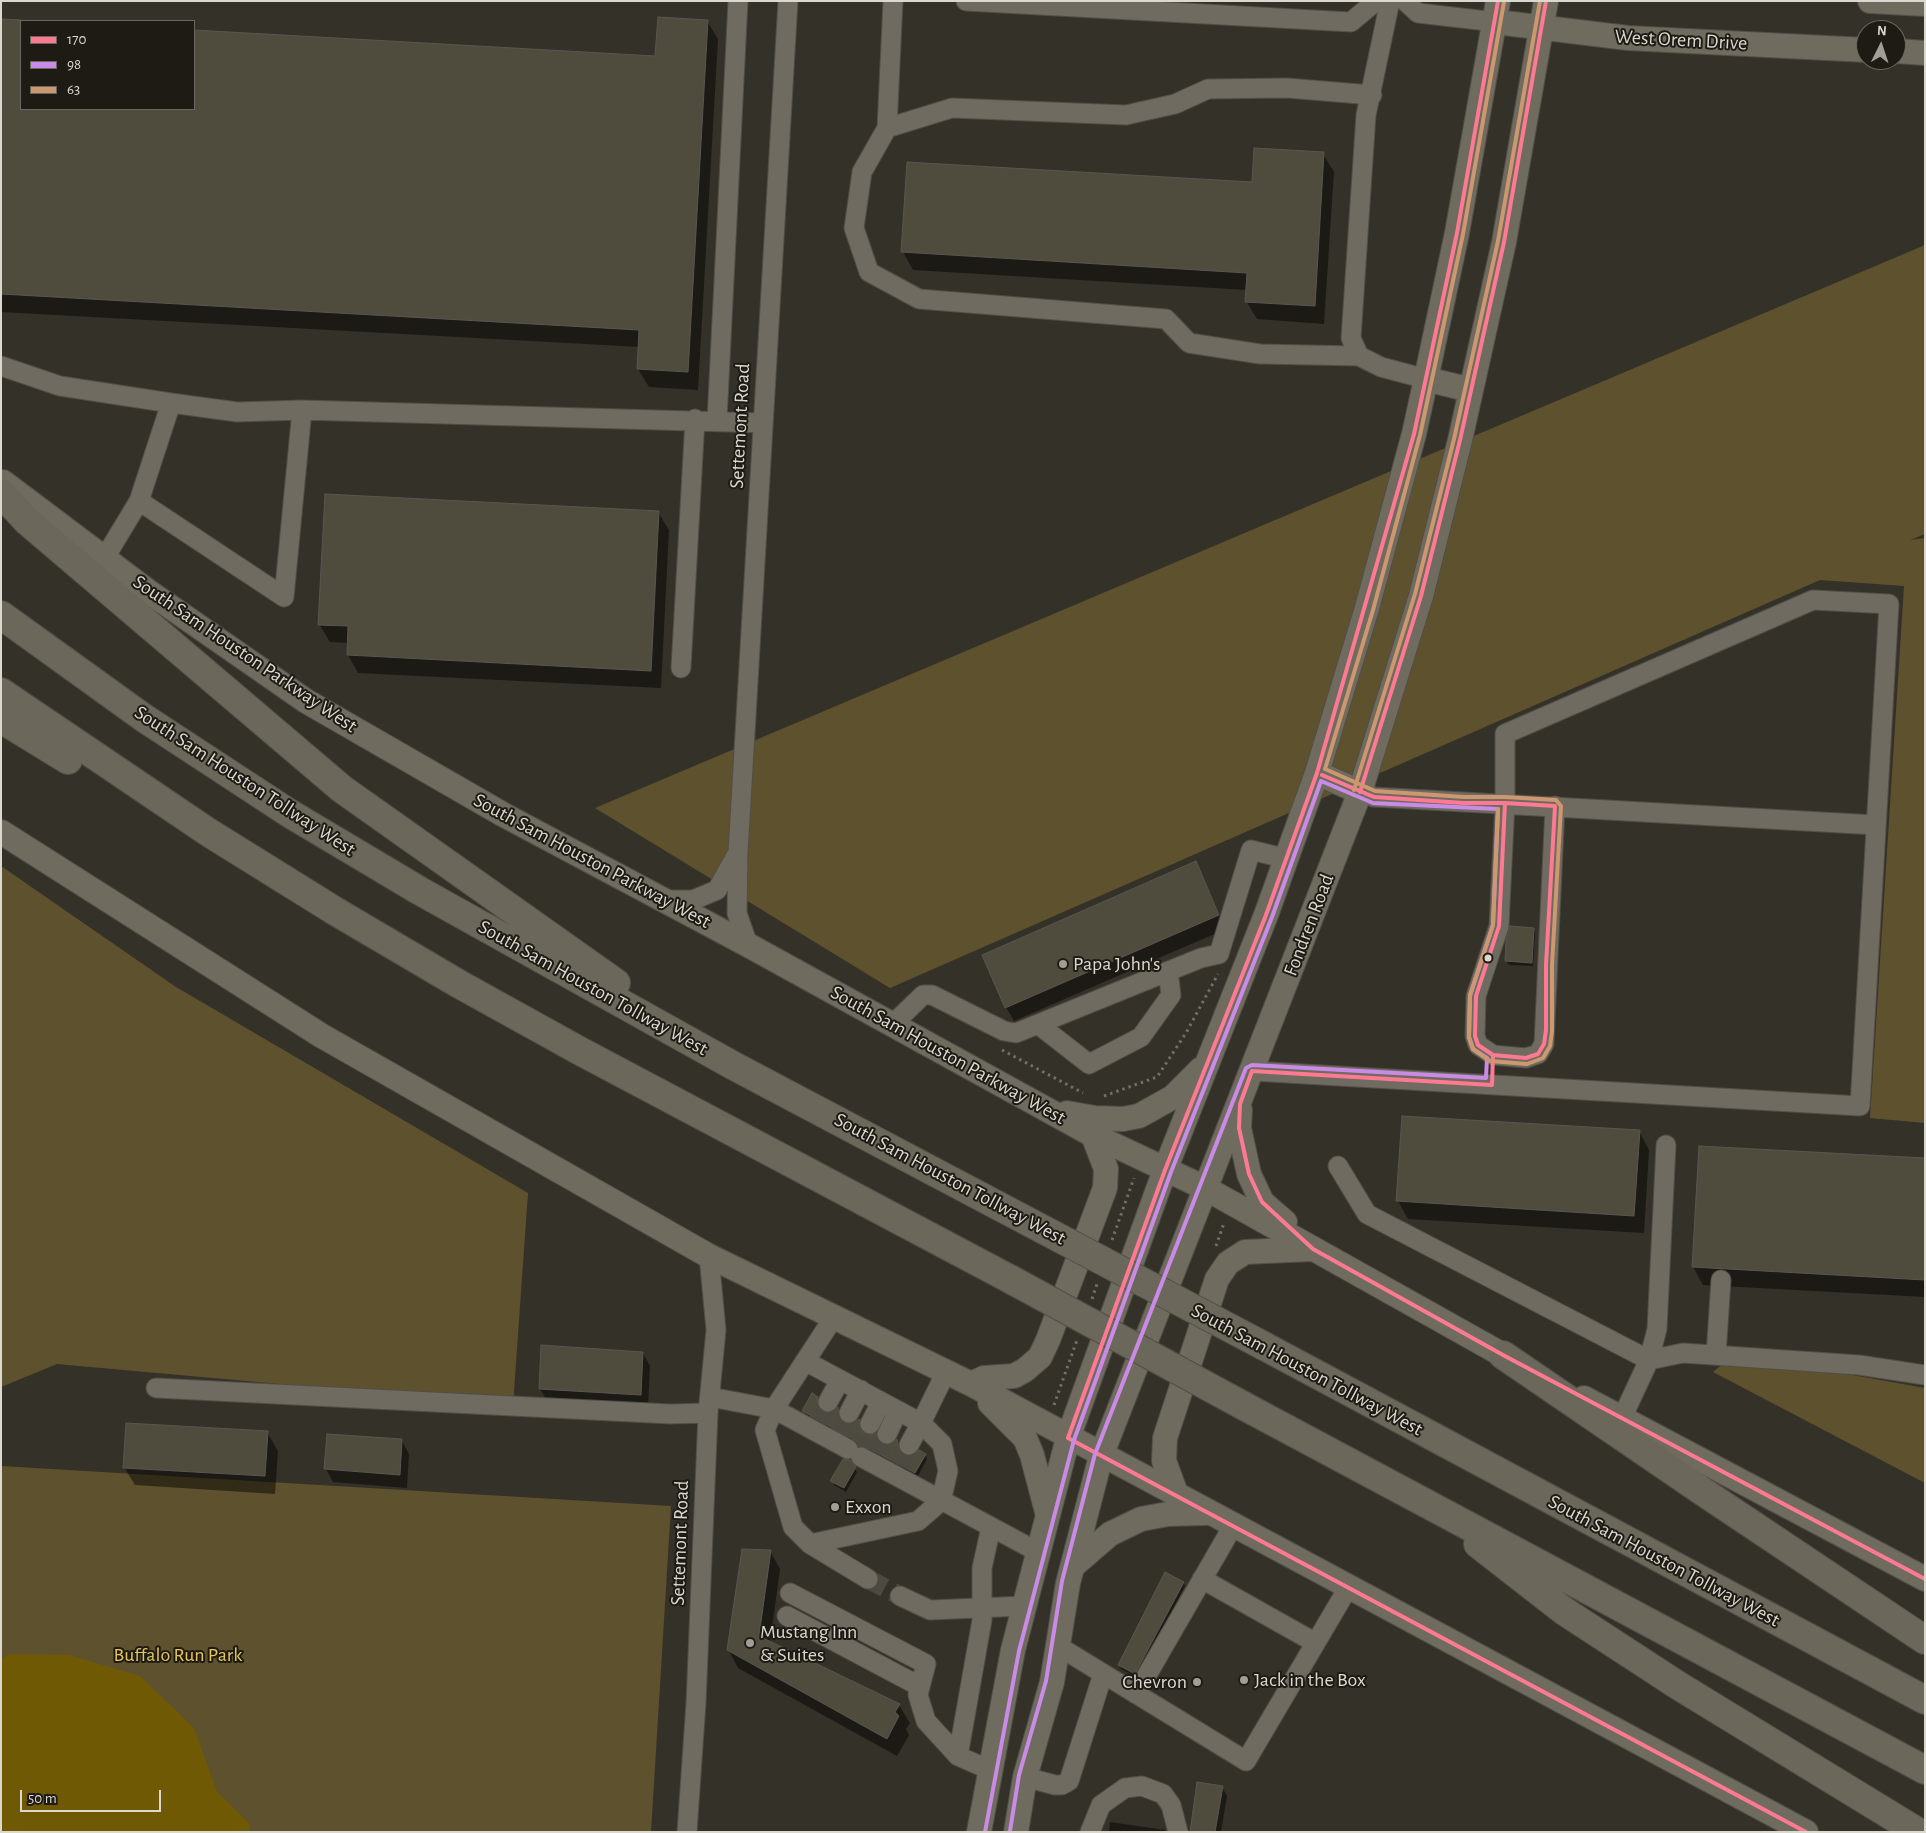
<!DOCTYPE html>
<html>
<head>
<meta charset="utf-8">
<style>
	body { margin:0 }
	#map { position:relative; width:1926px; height:1833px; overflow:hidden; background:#343129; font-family:"Alegreya Sans",sans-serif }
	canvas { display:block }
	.frame { position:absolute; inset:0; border:2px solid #dbd8cf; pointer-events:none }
	.legend { position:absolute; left:20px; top:20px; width:175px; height:90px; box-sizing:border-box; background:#1d1b14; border:1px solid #69675f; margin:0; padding:6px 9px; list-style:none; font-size:15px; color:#dbd8cf }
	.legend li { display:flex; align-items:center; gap:10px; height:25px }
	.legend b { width:25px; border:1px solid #69675f }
	.north { position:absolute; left:1856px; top:20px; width:50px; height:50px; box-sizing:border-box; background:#1d1b14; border:1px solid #69675f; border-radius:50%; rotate:4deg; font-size:14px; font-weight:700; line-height:20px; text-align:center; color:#dbd8cf }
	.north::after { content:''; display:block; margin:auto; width:18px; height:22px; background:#a19e95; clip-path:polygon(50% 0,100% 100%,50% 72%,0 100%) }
	.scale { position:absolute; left:20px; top:1790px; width:141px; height:22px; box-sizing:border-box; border:2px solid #dbd8cf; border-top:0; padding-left:6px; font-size:15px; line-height:18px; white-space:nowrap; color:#dbd8cf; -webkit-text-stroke:4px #1d1b14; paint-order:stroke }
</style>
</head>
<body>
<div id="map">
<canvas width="1926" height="1833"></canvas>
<div class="frame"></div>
<ul class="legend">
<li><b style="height:6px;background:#fe7a93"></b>170</li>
<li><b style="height:6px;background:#ca8be6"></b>98</li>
<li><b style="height:6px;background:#cd976f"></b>63</li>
</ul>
<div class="north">N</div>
<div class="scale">50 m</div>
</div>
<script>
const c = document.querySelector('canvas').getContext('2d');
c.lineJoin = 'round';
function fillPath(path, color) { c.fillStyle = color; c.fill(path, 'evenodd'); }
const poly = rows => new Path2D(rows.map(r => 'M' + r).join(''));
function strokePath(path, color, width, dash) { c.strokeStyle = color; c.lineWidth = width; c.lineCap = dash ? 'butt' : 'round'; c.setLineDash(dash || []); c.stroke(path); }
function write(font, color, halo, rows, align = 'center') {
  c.font = font + ' "Alegreya Sans",sans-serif'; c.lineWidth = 4; c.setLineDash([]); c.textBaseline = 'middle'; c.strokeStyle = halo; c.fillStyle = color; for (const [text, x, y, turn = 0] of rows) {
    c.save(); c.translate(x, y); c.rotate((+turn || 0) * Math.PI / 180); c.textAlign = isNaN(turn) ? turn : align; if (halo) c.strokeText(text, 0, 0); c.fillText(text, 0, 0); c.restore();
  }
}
const green = poly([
	[1925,245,1925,534,1910,540,1925,538,1925,1123,1870,1118,1904,586,1820,580,890,988,595,808],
	[1,866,176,987,528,1193,513,1405,57,1364,1,1387],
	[1735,1354,1925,1388,1925,1483,1713,1372],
	[1,1466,671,1506,651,1832,1,1832]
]);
const water = poly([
	[9,1654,69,1655,140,1676,194,1728,217,1792,249,1823,250,1832,1,1832,1,1659]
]);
const shadow = poly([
	[1,20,21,22,21,109,194,109,194,31,657,57,707,21,718,39,698,390,649,387,638,369,640,347,1,312],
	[1323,154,1334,172,1324,324,1257,319,1246,301,1247,290,913,270,903,252,1253,184],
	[658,512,669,530,661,688,358,673,348,655,349,643,330,642,319,624],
	[1196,863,1226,929,1014,1021,1006,1007],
	[1533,929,1535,933,1533,966,1509,965,1506,961],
	[1639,1131,1649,1150,1644,1233,1408,1219,1398,1201],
	[1925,1160,1925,1297,1703,1285,1693,1267],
	[643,1353,650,1366,648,1408,548,1402,540,1389],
	[817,1398,820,1411,823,1413,834,1413,838,1409,841,1421,849,1426,858,1420,862,1432,881,1445,889,1446,897,1441,904,1456,925,1455,927,1459,918,1476,869,1451,862,1450,857,1443,806,1415,804,1411],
	[267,1432,278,1451,275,1494,135,1485,124,1467],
	[402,1441,409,1454,407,1488,333,1482,326,1469],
	[854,1467,857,1472,846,1492,834,1485,832,1481],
	[770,1551,780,1569,770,1643,899,1705,910,1723,906,1729,909,1735,897,1756,738,1668,728,1649],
	[1183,1582,1185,1586,1137,1677,1121,1669,1119,1665],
	[1222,1787,1227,1796,1221,1832,1191,1832],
	[1110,1822,1165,1830,1166,1832,1109,1832]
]);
const building = poly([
	[658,17,708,20,688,372,637,369,639,330,1,294,1,19,21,20,21,109,194,109,194,30,655,56,658,17],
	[1254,148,1324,152,1315,306,1245,302,1247,273,901,252,907,162,1252,182,1254,148],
	[325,494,659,511,651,671,347,655,348,626,318,625,325,494],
	[1196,861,1219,915,1005,1008,982,955,1196,861],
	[1510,926,1534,928,1532,963,1505,961,1506,940,1510,926],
	[1402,1116,1640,1130,1634,1216,1396,1201,1402,1116],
	[1699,1146,1925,1158,1925,1280,1692,1267,1699,1146],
	[541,1345,643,1352,641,1395,539,1389,541,1345],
	[812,1393,818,1397,817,1403,822,1412,829,1413,838,1407,839,1419,843,1423,850,1424,860,1419,861,1431,870,1435,876,1433,878,1440,882,1444,888,1445,897,1439,899,1450,904,1455,914,1455,919,1450,926,1454,915,1473,866,1447,859,1446,853,1439,802,1411,812,1393],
	[126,1423,268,1431,265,1476,123,1468,126,1423],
	[327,1434,402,1439,400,1475,324,1469,327,1434],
	[843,1459,850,1460,856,1467,844,1488,830,1481,843,1459],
	[742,1549,771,1550,759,1636,900,1704,895,1712,899,1716,887,1739,727,1650,742,1549],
	[1165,1572,1184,1582,1135,1674,1118,1665,1165,1572],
	[1197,1782,1223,1786,1215,1832,1190,1832,1197,1782]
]);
const minorTunnel = poly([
	[818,1421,828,1402],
	[839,1433,849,1413],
	[855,1453,870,1424],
	[878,1453,887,1434],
	[899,1465,909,1445],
	[868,1579,900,1596]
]);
const path = poly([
	[1002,1050,1083,1093],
	[1104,1096,1157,1077,1186,1033,1218,974],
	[1112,1240,1134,1178],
	[1216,1246,1224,1223],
	[1092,1299,1097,1284],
	[1054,1405,1077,1340]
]);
const minor = poly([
	[966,1,1351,22,1376,1],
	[1390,1,1366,115,1351,338,1359,356,1381,367,1426,379],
	[1405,1,1418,13,1496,22],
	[887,128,893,1],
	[1359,356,1260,354,1189,343,1166,319,919,299,869,272,854,228,862,172,887,128,952,108,1126,115,1175,104,1208,89,1287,88,1372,95],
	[1,366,60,386,171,403,139,501,104,559],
	[171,403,237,412,302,410],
	[717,420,738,1],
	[139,501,284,597,302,410,763,423],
	[681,668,695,419],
	[1360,792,1374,797,1876,825],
	[664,900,693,900,717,890,736,856],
	[748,945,737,913,738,853,788,1],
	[893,1024,923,995,932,995,1004,1031,1016,1033,1201,958,1219,954,1251,850,1287,859],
	[1039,1025,1089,1064,1141,1037,1171,995,1168,971],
	[1252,1071,1860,1106,1889,604,1813,600,1505,734,1505,803,1499,926,1476,996,1475,1036,1478,1045,1493,1055,1526,1058,1538,1054,1544,1044,1555,806],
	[1666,1145,1657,1329,1649,1360,1683,1353,1859,1365,1925,1375],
	[1338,1166,1367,1214,1649,1360,1622,1418],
	[834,1317,774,1409,765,1430,793,1527,810,1544,918,1521,941,1501,948,1471,942,1444,921,1423,946,1372],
	[1716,1355,1721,1280],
	[805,1361,921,1423,909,1445],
	[156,1388,670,1414,708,1413],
	[710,1397,774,1409,848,1449],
	[828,1402,840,1380],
	[849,1413,861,1390],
	[870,1424,881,1402],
	[887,1434,898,1411],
	[861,1457,1038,1552],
	[810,1544,868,1579],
	[1202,1579,1314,1642],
	[790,1593,926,1664,918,1695,926,1721,958,1756,990,1770],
	[900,1596,930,1610,1024,1606],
	[787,1616,919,1686],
	[1058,1646,1246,1761,1348,1588],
	[1136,1694,1233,1526],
	[958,1756,982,1620,982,1568,991,1527],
	[1025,1777,1055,1785,1062,1785,1069,1781,1103,1674],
	[687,1832,696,1703,708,1413,716,1330,709,1256],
	[1090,1832,1101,1805,1125,1788,1142,1786,1163,1794,1171,1805,1178,1832]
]);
const major = poly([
	[1870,1,1925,4],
	[1496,22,1628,38,1866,50],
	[1896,51,1925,53],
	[1426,379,1471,390],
	[3,482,149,592,306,701,504,815,748,945,1093,1135,1205,1188,1519,1364],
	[1317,773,1360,792],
	[1,832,322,1036,709,1256,971,1384,1806,1832],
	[1240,1110,1239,1128,1249,1174,1262,1202,1285,1222],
	[1067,1113,1095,1118,1123,1119,1139,1116,1173,1097,1201,1069],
	[971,1384,984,1378,1014,1376,1025,1370,1040,1357,1048,1340,1105,1188,1106,1169,1093,1135],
	[1584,1398,1925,1579],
	[990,1403,1025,1438,1032,1455,1047,1512],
	[1177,1496,1164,1461,1165,1438,1217,1279,1228,1263,1245,1252,1313,1249],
	[1073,1566,1110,1534,1141,1519,1168,1514,1205,1513],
	[979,1832,1013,1650,1068,1438,1165,1170,1266,915,1317,773,1367,608,1414,434,1426,379,1457,233,1498,1],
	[1016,1832,1025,1777,1052,1682,1068,1583,1101,1456,1360,792,1421,596,1460,440,1504,242,1546,1]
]);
const highway = poly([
	[1,493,27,521,342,789,616,983],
	[1,615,144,718,289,813,420,891,734,1066,1029,1222],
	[1,692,208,832,335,911,459,984,580,1051,1010,1279],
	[1,719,68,760],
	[1264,1346,1925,1700],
	[1503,1355,1705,1493,1925,1640],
	[1244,1406,1925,1770],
	[1478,1544,1564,1611,1679,1686,1918,1832]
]);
const highwayBridge = poly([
	[1029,1222,1264,1346],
	[1010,1279,1244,1406]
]);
const bus1 = poly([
	[1498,1,1457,233,1414,434,1317,773,1266,915,1165,1170,1068,1438,1806,1832],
	[1322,775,1374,797,1464,803,1505,803],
	[1360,792,1421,596,1460,440,1504,242,1546,1],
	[1505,803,1555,806,1546,965,1546,1030,1544,1044,1538,1054,1526,1058,1493,1055,1478,1045,1475,1036,1476,996,1499,926,1505,803],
	[1493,1055,1492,1085,1252,1071,1240,1104,1239,1128,1249,1174,1262,1202,1313,1249,1503,1355,1925,1579]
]);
const bus2 = poly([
	[985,1832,1019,1651,1074,1440,1171,1172,1272,917,1321,781,1373,803,1498,809,1493,925,1470,996,1469,1037,1473,1049,1487,1058,1486,1078,1252,1065,1246,1068,1095,1454,1062,1581,1046,1681,1019,1775,1010,1831]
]);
const bus3 = poly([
	[1504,2,1463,234,1420,435,1373,610,1325,769,1375,791,1464,797,1505,797],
	[1354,790,1415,594,1454,439,1498,241,1540,1],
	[1498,809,1493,925,1470,995,1469,1037,1473,1049,1490,1061,1527,1064,1543,1058,1550,1046,1552,1031,1552,965,1561,806,1556,800,1505,797]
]);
const markers = [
	[1488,958,4.5,"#dbd8cf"],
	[1063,964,5,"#a19e95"],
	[835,1507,5,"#a19e95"],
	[750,1643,5,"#a19e95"],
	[1244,1680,5,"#a19e95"],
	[1197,1682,5,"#a19e95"]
];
const streetNames = [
	["West Orem Drive",1681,40,3],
	["Settemont Road",740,426,-87],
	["South Sam Houston Parkway West",245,654,34],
	["South Sam Houston Tollway West",245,781,33],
	["South Sam Houston Parkway West",592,861,28],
	["Fondren Road",1309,925,-69],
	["South Sam Houston Tollway West",593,988,29],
	["South Sam Houston Parkway West",948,1055,29],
	["South Sam Houston Tollway West",950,1179,28],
	["South Sam Houston Tollway West",1307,1370,28],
	["Settemont Road",680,1543,-88],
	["South Sam Houston Tollway West",1664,1561,28]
];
const poiNames = [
	["Papa John's",1073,964],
	["Exxon",845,1507],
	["Mustang Inn",760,1632],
	["& Suites",760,1655],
	["Jack in the Box",1254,1680],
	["Chevron",1187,1682,"right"]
];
const parkNames = [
	["Buffalo Run Park",178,1655]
];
fillPath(green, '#5e522e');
fillPath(water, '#6f5905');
fillPath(shadow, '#0007');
fillPath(building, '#504c3d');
strokePath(building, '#595650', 1);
strokePath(minorTunnel, '#4d4a42', 19, [19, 9]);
strokePath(minor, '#514e48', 21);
strokePath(major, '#514e48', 26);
strokePath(highway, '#514e48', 30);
strokePath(path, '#726f68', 3, [2.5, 4]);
strokePath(minor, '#6f6b61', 19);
strokePath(major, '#706b5f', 24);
strokePath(highway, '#6b675b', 28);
strokePath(highwayBridge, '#514e48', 30, []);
strokePath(highwayBridge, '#6b675b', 28);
strokePath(bus1, '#fe7a93', 4);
strokePath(bus2, '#ca8be6', 4);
strokePath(bus3, '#cd976f', 4);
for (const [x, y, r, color] of markers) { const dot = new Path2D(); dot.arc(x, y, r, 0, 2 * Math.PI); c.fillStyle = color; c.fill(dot); strokePath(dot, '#1d1b14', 2); }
write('20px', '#dbd8cf', '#1d1b14', streetNames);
write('20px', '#dbd8cf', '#1d1b14', poiNames, 'left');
write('20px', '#e7c55c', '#1d1b14', parkNames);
</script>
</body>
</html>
